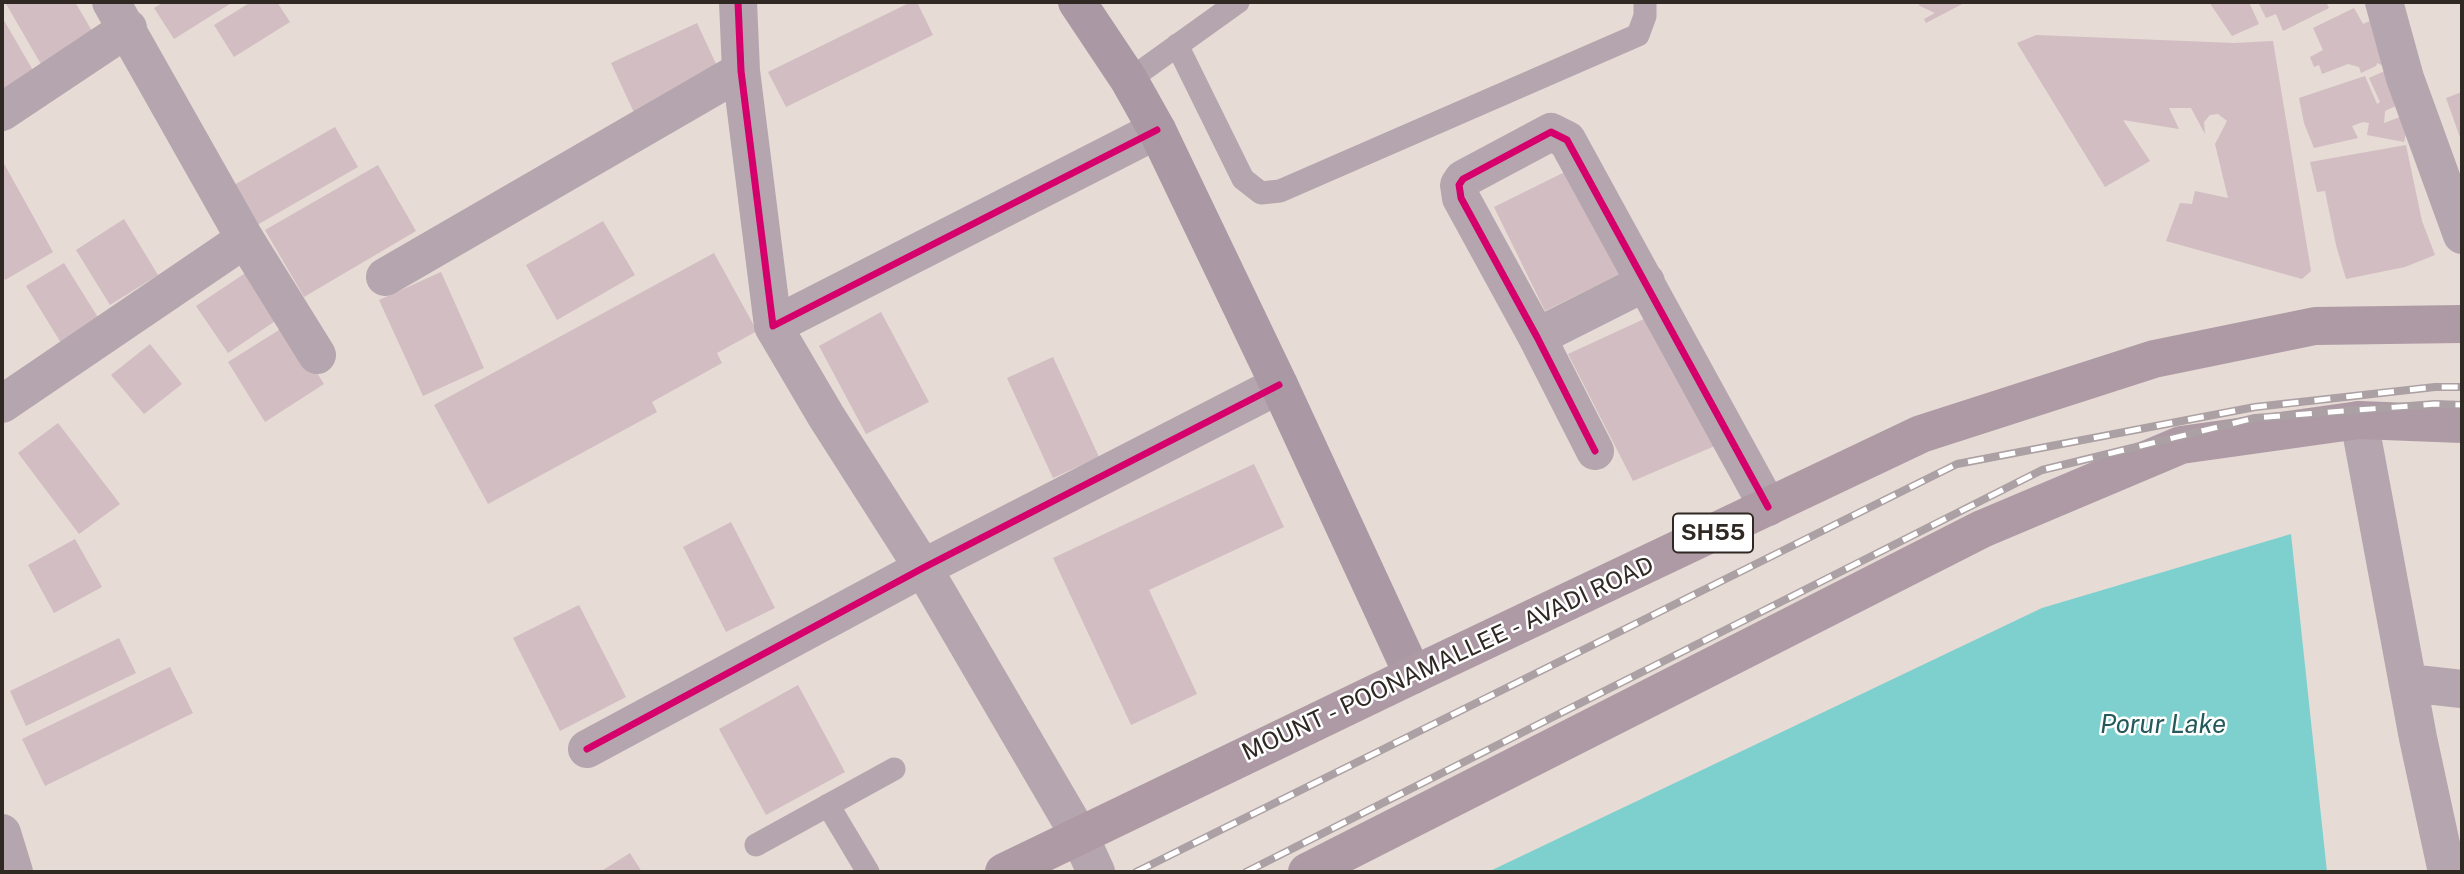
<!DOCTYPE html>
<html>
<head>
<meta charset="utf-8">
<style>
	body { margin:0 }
	#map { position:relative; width:2464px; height:874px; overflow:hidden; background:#e6dbd5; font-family:"Public Sans",sans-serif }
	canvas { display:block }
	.frame { position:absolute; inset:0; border:4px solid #2f2823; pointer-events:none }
</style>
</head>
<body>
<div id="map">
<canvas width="2464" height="874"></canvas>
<div class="frame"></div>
</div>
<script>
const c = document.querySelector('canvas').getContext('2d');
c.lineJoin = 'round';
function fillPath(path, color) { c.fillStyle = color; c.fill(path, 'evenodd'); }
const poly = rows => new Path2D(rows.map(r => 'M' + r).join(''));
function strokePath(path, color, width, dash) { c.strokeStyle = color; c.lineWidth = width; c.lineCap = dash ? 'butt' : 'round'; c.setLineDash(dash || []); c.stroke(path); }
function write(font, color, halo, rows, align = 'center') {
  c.font = font + ' "Public Sans",sans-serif'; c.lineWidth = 5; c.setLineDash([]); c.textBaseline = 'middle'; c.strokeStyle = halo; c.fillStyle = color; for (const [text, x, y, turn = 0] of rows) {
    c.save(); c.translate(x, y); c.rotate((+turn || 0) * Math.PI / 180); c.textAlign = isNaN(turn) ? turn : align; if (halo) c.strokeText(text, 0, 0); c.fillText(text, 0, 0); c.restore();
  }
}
const water = poly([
	[2291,534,2327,872,1488,872,2042,608]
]);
const building = poly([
	[5,2,75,2,102,48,49,78],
	[164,2,233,2,174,39,154,8],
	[251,2,277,2,290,22,234,57,214,25],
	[911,2,917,2,933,35,786,107,768,72],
	[1925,2,1966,2,1926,23,1924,19,1935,13,1918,5],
	[2209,2,2249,2,2259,24,2232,36],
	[2258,2,2326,2,2329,8,2283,31,2276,14,2266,18],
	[2354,8,2363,24,2383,15,2382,65,2377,63,2376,66,2361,73,2359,67,2348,64,2322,74,2319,65,2314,67,2310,57,2323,50,2313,28],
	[2,17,45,91,2,117],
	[697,23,723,79,637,119,611,63],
	[2036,35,2234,43,2273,41,2311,271,2302,279,2166,241,2180,203,2192,204,2195,191,2228,198,2215,144,2227,121,2218,114,2210,115,2204,122,2205,134,2191,108,2169,108,2179,129,2123,120,2150,161,2105,187,2017,43],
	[2394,67,2398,105,2385,111,2384,123,2411,113,2404,142,2367,135,2369,123,2363,122,2352,126,2358,138,2314,148,2304,123,2299,98,2365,76,2377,104,2380,102,2369,78],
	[2462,92,2462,143,2446,98],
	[335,127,358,167,257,225,234,185],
	[2406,145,2422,221,2435,255,2405,267,2346,279,2336,245,2325,191,2317,192,2310,162],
	[2,160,53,252,5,280,2,273],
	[378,165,416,231,304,297,265,230],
	[1577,166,1628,270,1545,311,1494,207],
	[124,219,158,275,110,305,76,250],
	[603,221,635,275,557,320,526,265],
	[714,253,757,331,717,353,722,363,652,402,657,412,488,504,434,405],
	[64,263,104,327,66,351,26,286],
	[253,268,284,315,228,353,196,306],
	[441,272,484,368,423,396,379,300],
	[881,312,929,402,866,434,819,346],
	[1657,313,1717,445,1633,481,1568,354],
	[287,325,324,384,265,422,228,362],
	[150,344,182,384,144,414,111,375],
	[1053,357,1099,457,1053,478,1007,378],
	[58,423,120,504,79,534,18,453],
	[1254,464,1284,527,1149,590,1197,694,1131,725,1053,558],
	[731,522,775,608,726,632,683,547],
	[75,539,102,587,54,613,28,565],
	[579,605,626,697,560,731,513,638],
	[119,638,136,673,26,726,10,691],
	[170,667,193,713,45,786,22,739],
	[798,685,845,772,766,815,719,729],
	[630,853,642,872,600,872]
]);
const lane = poly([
	[1177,45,1243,179,1261,193,1280,191,1638,35,1645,16,1645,2],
	[1129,80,1238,2],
	[828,805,868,872],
	[756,845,894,769]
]);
const street = poly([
	[111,2,245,239,317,355],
	[738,2,741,71,773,326,1157,130],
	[2384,2,2405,78,2462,235],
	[2,112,128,28],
	[385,277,741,71],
	[773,326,826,416,923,568,1079,835,1096,872],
	[1537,337,1646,282],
	[2,404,245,239],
	[2359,420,2418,738,2447,872],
	[1595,451,1537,337,1461,198,1460,191,1459,185,1463,179,1551,132,1567,140,1768,507],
	[2408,683,2462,689],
	[587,749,923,568,1279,385],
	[2,833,14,872]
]);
const secondary = poly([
	[1077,2,1129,80,1157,130,1279,385,1413,675]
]);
const primary = poly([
	[1004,872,1413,675,1921,434,2154,359,2315,326,2462,324],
	[1307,872,1982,529,2181,445,2359,420,2462,424]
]);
const rail = poly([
	[1136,872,1957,464,2255,407,2435,387,2462,387],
	[1246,872,2042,470,2255,418,2435,404,2462,405]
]);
const cycleway = poly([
	[738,2,741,71,773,326,1157,130],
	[1595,451,1537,337,1461,198,1460,191,1459,185,1463,179,1551,132,1567,140,1768,507],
	[587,749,923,568,1279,385]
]);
const shields = [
	[1713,533,80]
];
const shieldNames = [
	["SH55",1713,533]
];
const streetNames = [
	["MOUNT - POONAMALLEE - AVADI ROAD",1448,659,-25]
];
const waterNames = [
	["Porur Lake",2163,725]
];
fillPath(water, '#7ed0cf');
fillPath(building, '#d1bdc2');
strokePath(lane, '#b4a5ae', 23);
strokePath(street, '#b4a5ae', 38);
strokePath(secondary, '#aa99a4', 38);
strokePath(primary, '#ae9aa5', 38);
strokePath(rail, '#aba0a3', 8);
strokePath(rail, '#fff', 5, [16]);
strokePath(cycleway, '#d6006c', 7);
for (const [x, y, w] of shields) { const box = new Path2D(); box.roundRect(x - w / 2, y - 19.5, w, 39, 5); c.fillStyle = '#fff'; c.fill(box); strokePath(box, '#2f2823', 2); }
write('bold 23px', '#2f2823', null, shieldNames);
write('24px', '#2f2823', '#fff', streetNames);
write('italic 26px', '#255959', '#fff', waterNames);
</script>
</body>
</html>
